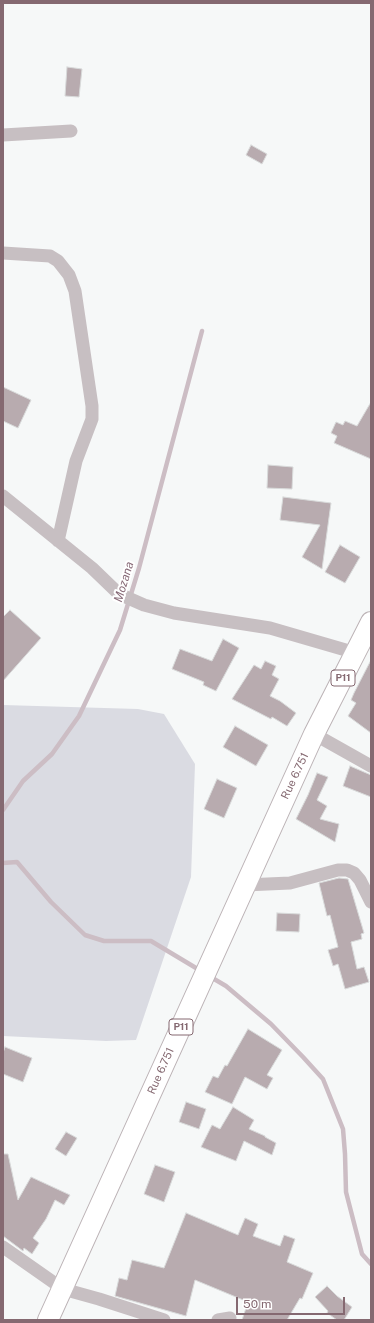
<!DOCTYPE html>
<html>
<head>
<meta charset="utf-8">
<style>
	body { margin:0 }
	#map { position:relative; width:374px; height:1323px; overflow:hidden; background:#f6f8f8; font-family:"Public Sans",sans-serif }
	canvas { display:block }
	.frame { position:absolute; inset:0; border:4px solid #856971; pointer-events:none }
	.scale { position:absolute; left:236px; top:1297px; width:109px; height:18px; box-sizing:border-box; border:2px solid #856971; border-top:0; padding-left:5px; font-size:12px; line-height:14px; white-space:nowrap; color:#856971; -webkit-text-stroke:3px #fff; paint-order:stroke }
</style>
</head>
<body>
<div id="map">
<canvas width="374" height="1323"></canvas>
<div class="frame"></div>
<div class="scale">50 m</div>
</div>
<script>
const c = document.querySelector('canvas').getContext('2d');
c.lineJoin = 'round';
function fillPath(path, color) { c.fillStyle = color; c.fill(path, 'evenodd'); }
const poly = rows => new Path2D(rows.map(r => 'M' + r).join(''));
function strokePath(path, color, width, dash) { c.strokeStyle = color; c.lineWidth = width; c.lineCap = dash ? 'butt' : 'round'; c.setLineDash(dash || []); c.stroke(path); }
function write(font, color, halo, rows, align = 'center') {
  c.font = font + ' "Public Sans",sans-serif'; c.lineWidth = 4; c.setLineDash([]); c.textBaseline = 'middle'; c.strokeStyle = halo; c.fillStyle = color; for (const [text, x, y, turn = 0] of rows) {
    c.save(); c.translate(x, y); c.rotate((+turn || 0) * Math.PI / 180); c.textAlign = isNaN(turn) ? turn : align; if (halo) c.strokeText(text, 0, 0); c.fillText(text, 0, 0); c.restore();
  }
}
const green = poly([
	[3,705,138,709,164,714,195,764,191,877,136,1040,106,1041,3,1036]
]);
const stream = poly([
	[3,810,23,781,52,754,79,716,120,630,139,568,202,331],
	[3,863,17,862,51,902,85,935,104,941,151,941,201,971],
	[209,976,226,986,271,1024,303,1057,323,1079,343,1129,345,1154,346,1192,362,1254,371,1264]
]);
const building = poly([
	[67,67,82,69,79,97,65,96,67,67],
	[251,145,267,154,262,164,246,155,251,145],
	[3,387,31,400,18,428,3,421,3,387],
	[371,402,371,459,334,443,337,436,331,433,336,422,343,425,345,421,357,426,371,402],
	[268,465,293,467,292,489,267,488,268,465],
	[283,497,331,503,322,569,302,557,320,525,280,520,283,497],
	[340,545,360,557,345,583,325,572,340,545],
	[10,610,41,638,3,681,3,617,10,610],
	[223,639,239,648,216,691,203,685,204,682,172,669,180,649,212,661,223,639],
	[371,660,371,733,348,716,356,703,351,700,354,693,371,660],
	[265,661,276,666,272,675,279,679,270,696,280,701,296,713,287,726,272,717,271,719,232,699,254,665,261,669,265,661],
	[235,726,268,745,256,766,223,747,235,726],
	[350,766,371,775,371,797,343,786,350,766],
	[317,773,328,777,317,800,327,806,320,819,339,824,335,842,296,819,308,795,317,773],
	[217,779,237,788,224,818,204,809,217,779],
	[339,878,348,879,364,933,361,934,362,939,351,942,357,969,364,967,369,982,345,989,338,964,333,966,328,950,338,947,330,915,327,916,319,883,339,878],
	[277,913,300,914,299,932,276,931,277,913],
	[248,1029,282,1050,267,1075,273,1078,267,1089,245,1077,232,1104,205,1092,213,1076,218,1078,225,1065,227,1066,248,1029],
	[5,1047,32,1058,23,1082,3,1074,3,1053,5,1047],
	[186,1102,206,1109,199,1129,179,1122,186,1102],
	[233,1107,254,1120,249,1129,265,1136,265,1137,276,1143,272,1155,244,1141,236,1161,201,1147,212,1125,220,1129,233,1107],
	[66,1132,77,1138,66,1156,55,1149,66,1132],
	[3,1154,8,1154,18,1200,31,1177,70,1195,64,1205,55,1200,46,1219,33,1238,39,1243,32,1254,24,1248,23,1251,3,1236,3,1154],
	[155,1165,175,1172,164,1202,144,1194,155,1165],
	[186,1213,238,1235,245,1218,258,1224,253,1236,280,1246,284,1235,295,1239,287,1262,313,1273,302,1299,300,1298,287,1320,242,1320,248,1302,195,1280,186,1316,115,1296,119,1278,127,1280,132,1260,164,1268,186,1213],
	[327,1286,337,1296,352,1307,344,1320,337,1320,327,1313,328,1311,315,1297,327,1286]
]);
const minor = poly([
	[3,135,71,131],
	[3,253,50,256,58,261,69,275,75,291,92,406,92,419,76,461,58,541],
	[3,496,92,568,119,594,144,605,174,613,270,628,356,653],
	[314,734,371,766],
	[245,885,290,883,338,870,347,870,354,873,360,880,371,902],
	[3,1247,63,1289,99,1299,164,1320],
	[218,1320,230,1318]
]);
const primary = poly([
	[48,1320,314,734,371,622]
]);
const shields = [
	[343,678,24],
	[181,1027,24]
];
const shieldNames = [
	["P11",343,678],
	["P11",181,1027]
];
const streetNames = [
	["Rue 6.751",295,776,-65],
	["Rue 6.751",161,1071,-66]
];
const waterNames = [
	["Mozana",124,582,-73]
];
fillPath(green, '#dadbe2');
strokePath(stream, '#ccbdc4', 4.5);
fillPath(building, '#b8abaf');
strokePath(building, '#d8dada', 1);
strokePath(primary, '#bcb3b6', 22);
strokePath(minor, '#c7bfc2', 13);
strokePath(primary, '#fff', 20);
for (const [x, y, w] of shields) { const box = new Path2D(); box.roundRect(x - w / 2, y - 8, w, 16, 3); c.fillStyle = '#fff'; c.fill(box); strokePath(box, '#856971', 1); }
write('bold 10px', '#856971', null, shieldNames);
write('11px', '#856971', '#fff', streetNames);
write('italic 12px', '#876a77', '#fff', waterNames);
</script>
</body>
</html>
